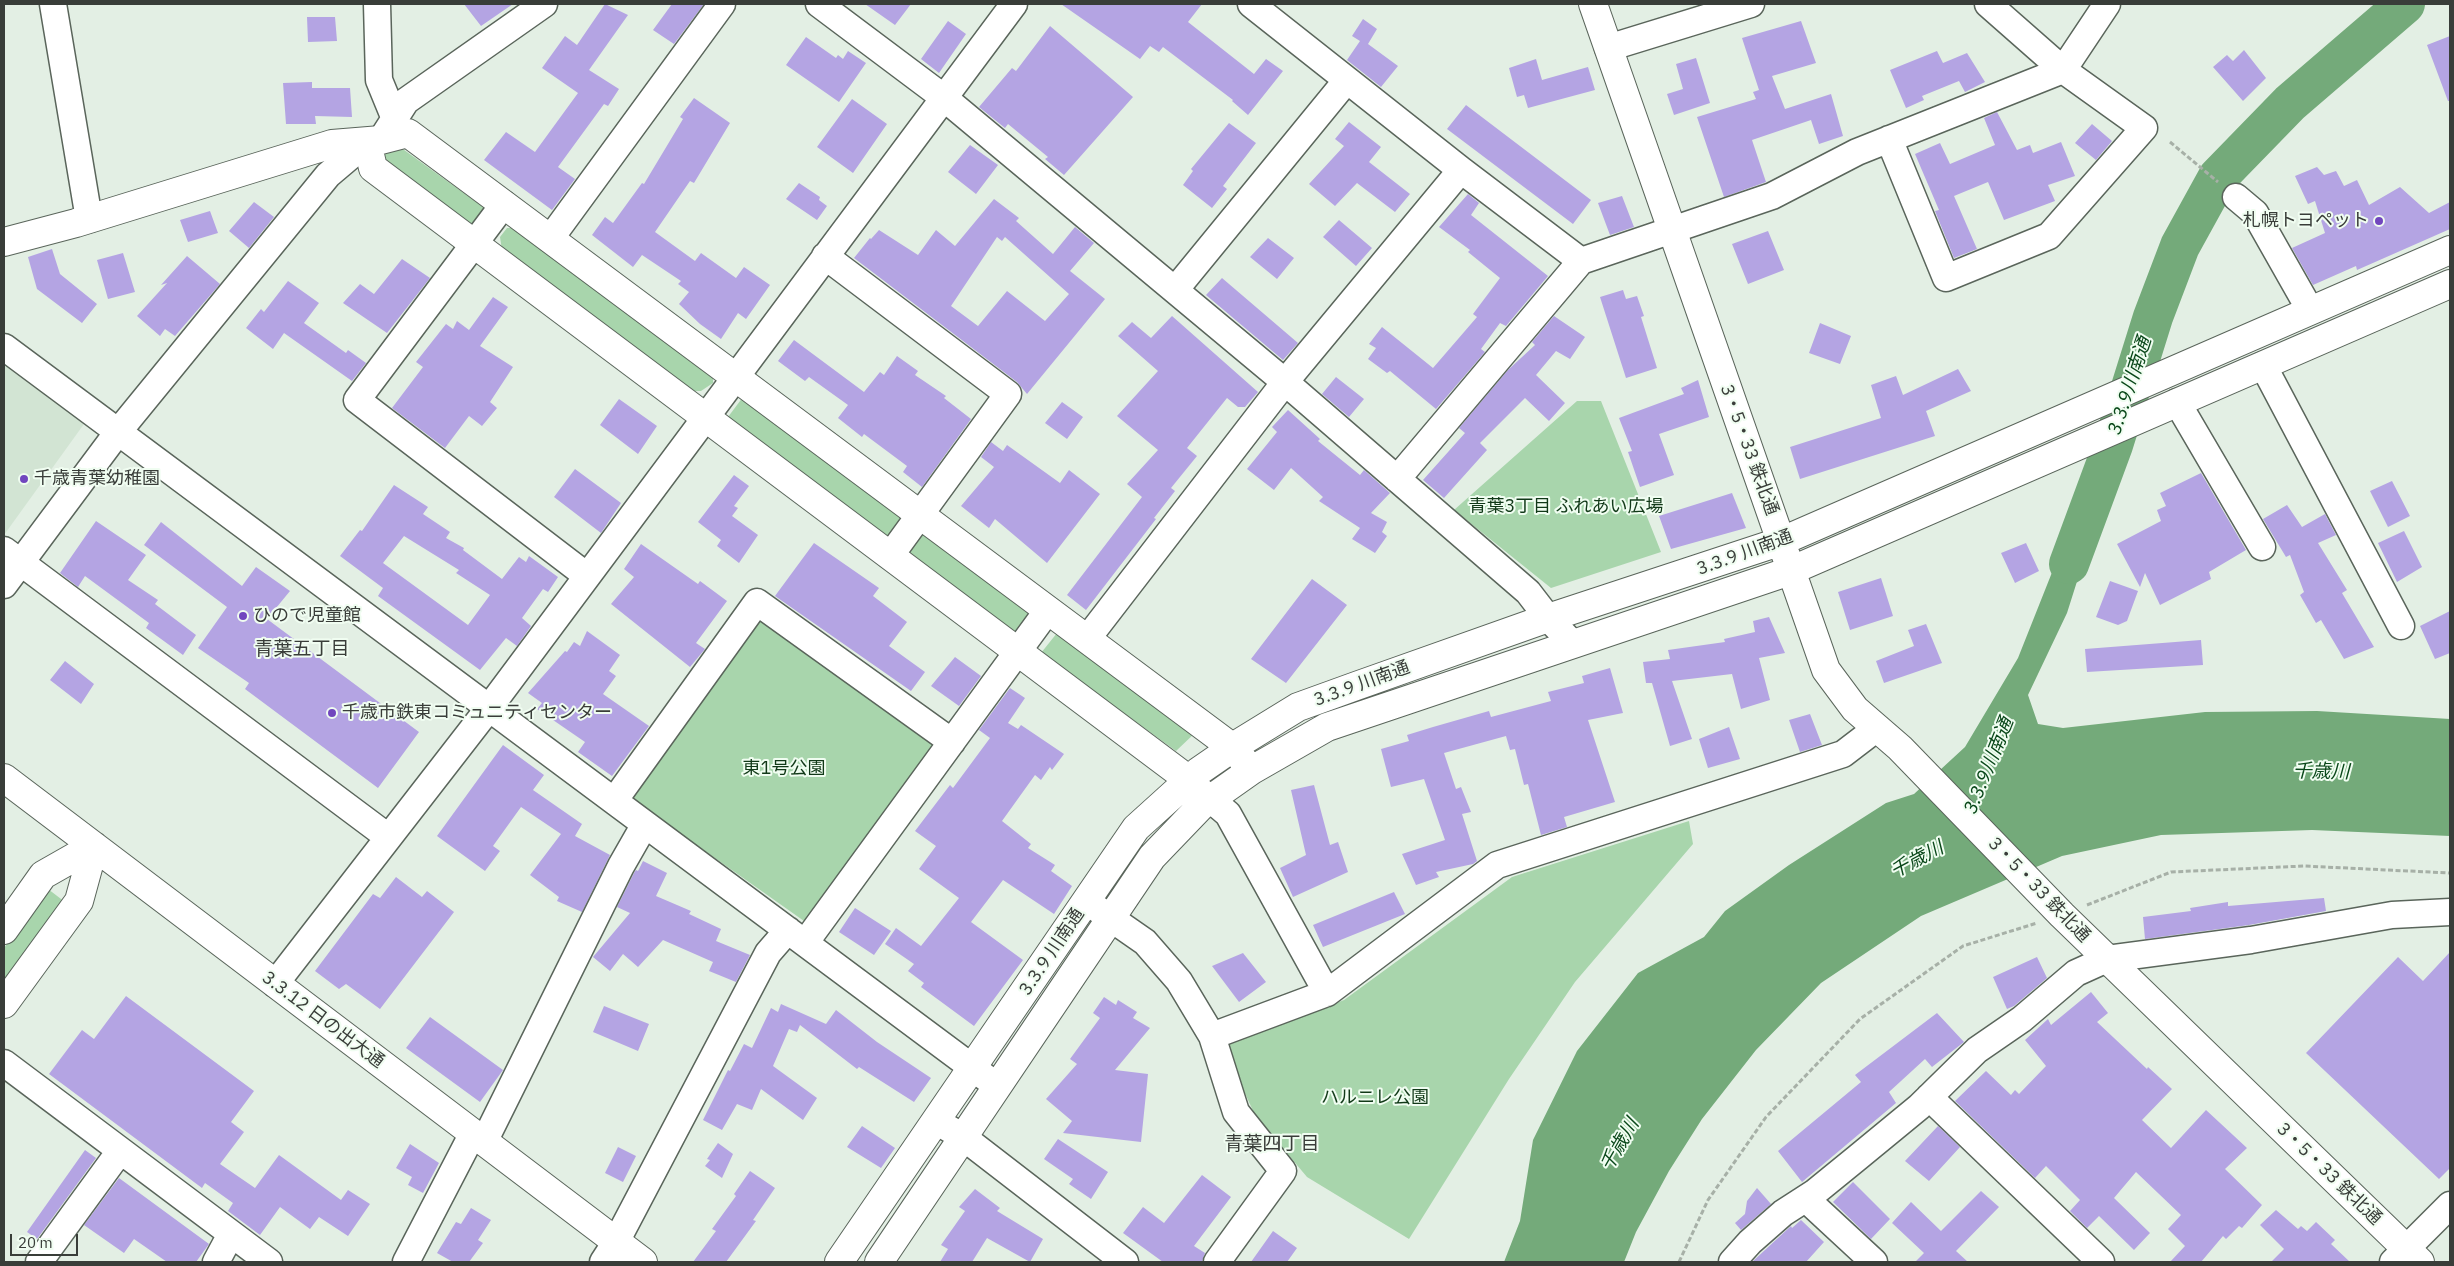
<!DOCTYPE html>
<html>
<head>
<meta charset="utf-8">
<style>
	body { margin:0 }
	#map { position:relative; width:2454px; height:1266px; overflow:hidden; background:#e3efe4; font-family:"IBM Plex Sans",sans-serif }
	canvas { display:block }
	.frame { position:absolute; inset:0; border:5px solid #393d39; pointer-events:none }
	.scale { position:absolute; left:10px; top:1234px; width:68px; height:22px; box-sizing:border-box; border:2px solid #393d39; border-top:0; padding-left:6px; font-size:15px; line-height:18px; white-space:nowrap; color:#393d39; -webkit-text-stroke:4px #f0fdf1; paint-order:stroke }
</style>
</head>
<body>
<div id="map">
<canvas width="2454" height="1266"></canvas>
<div class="frame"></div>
<div class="scale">20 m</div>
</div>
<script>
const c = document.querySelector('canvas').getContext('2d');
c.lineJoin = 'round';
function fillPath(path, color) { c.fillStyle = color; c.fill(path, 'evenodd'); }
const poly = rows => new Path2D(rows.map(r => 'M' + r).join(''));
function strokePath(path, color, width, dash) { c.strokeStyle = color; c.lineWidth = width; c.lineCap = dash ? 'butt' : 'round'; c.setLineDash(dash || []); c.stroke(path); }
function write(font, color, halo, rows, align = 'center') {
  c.font = font + ' "IBM Plex Sans","Noto Sans JP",sans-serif'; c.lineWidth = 4; c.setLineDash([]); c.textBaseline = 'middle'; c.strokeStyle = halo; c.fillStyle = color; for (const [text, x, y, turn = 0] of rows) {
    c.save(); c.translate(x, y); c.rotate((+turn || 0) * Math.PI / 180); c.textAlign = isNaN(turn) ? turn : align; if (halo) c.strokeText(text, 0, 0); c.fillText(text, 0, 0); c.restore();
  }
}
const built = poly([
	[4,364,84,424,4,535]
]);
const green = poly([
	[400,147,483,207,484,211,478,222,469,224,390,168,384,158,386,151],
	[507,228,513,228,713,375,713,383,701,391,692,391,502,250,500,237],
	[743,397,903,515,887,537,728,417],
	[1577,401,1601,401,1661,552,1551,588,1454,510],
	[926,530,1033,610,1014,635,907,556],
	[761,618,934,745,804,921,630,798],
	[1057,633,1196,732,1176,751,1041,653],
	[1689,821,1693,844,1575,982,1509,1079,1409,1239,1307,1177,1255,1115,1223,1046,1344,1000,1512,877],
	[48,889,65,902,4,989,4,948]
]);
const water = poly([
	[2076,512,2099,512,2067,613,2028,695,2038,724,2063,728,2205,712,2317,711,2450,719,2450,836,2312,830,2161,835,2062,856,1921,916,1821,983,1756,1050,1702,1119,1669,1171,1636,1232,1624,1262,1504,1262,1520,1221,1533,1140,1577,1051,1638,973,1704,937,1725,911,1789,865,1886,803,1914,794,1965,747,2018,658]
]);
const river = poly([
	[2069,564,2113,445,2153,317,2180,246,2218,177,2290,103,2405,4]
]);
const building = poly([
	[464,4,513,4,481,26],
	[605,4,628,15,589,70,619,89,608,106,604,104,558,167,575,179,552,210,484,160,506,132,535,152,578,93,542,68,565,36,577,45],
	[672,4,704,4,674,44,653,30],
	[865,4,911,4,895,25],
	[1061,4,1202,4,1188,22,1254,74,1266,59,1283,71,1248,115,1232,101,1233,100,1163,47,1159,52,1150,46,1140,59],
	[307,17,335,17,337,41,308,42],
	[1363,19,1377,29,1368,44,1398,66,1381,87,1347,60,1360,41,1352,36],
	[948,21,966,34,939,73,921,59],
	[1801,21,1816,63,1772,76,1785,109,1831,94,1843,136,1819,144,1811,120,1752,140,1766,182,1724,197,1697,117,1756,99,1753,92,1759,90,1742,38],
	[1050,26,1133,97,1064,175,1045,159,1048,157,1008,124,1005,128,979,107,1012,68,1016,71],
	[2450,36,2450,101,2448,101,2427,45],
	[806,37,836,58,838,55,843,59,848,51,866,63,839,102,786,65],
	[2244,50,2266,78,2243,101,2213,67,2227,55,2233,61],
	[1937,51,1943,63,1967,53,1985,82,1965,92,1959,81,1922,96,1924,100,1906,108,1890,70],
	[1696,58,1710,103,1674,115,1667,94,1683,89,1676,64],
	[1536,59,1542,80,1588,67,1595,90,1528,108,1524,95,1517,97,1509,68],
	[312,82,312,88,350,88,352,117,315,116,316,124,286,124,283,83],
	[694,98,730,123,694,183,690,181,655,232,695,261,701,253,736,278,744,267,770,285,746,319,738,313,721,339,700,324,679,304,689,292,678,284,681,281,642,255,633,267,592,235,605,217,613,223,642,183,644,184,683,119,680,117],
	[852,99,887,124,853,173,817,147],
	[1466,105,1591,200,1573,224,1447,129],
	[1997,112,2017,150,2030,145,2033,153,2061,142,2075,176,2048,185,2055,201,2004,220,1988,182,1954,196,1977,249,1954,258,1935,211,1939,210,1915,154,1940,143,1950,164,1995,145,1984,118],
	[1349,122,1381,147,1369,162,1410,194,1395,212,1357,183,1335,206,1309,184,1344,146,1335,139],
	[1229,123,1256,143,1223,186,1227,189,1212,208,1183,185,1193,171,1191,169],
	[2092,124,2112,141,2096,160,2075,143],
	[970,145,998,165,976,194,948,172],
	[2317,167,2324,175,2336,171,2344,186,2357,180,2369,205,2400,187,2429,213,2450,202,2450,229,2357,270,2356,266,2313,285,2292,248,2325,233,2315,201,2308,204,2295,176],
	[799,183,820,197,819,200,827,206,817,220,786,199],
	[1468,194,1479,203,1471,215,1548,276,1506,326,1500,323,1481,349,1485,352,1436,409,1390,371,1387,373,1368,359,1376,348,1369,344,1382,327,1433,368,1477,317,1473,314,1500,278,1468,252,1470,250,1439,227],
	[1622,196,1634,227,1610,235,1598,203],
	[994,199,1019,218,1016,221,1053,254,1075,227,1094,243,1070,271,1105,299,1027,394,1017,382,854,258,870,238,871,239,879,230,918,255,936,230,955,246],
	[997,237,1002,241,1005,237,1069,294,1045,321,1007,291,978,326,951,306],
	[254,202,274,217,249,248,229,231],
	[210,211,218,233,188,242,180,220],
	[1339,220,1372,248,1356,266,1323,237],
	[1768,231,1784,270,1748,284,1732,244],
	[1268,238,1294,258,1277,279,1250,257],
	[52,249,60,274,97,304,82,323,37,289,28,257],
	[123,253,135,292,108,299,97,260],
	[187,256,220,284,175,336,165,329,160,336,137,316,167,283,161,285],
	[402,259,430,278,387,333,343,303,360,284,374,294],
	[1222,278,1298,343,1283,360,1206,295],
	[288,281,319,303,304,323,346,353,348,350,366,363,352,381,284,333,273,349,246,328,261,309,264,312],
	[1623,290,1626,299,1637,296,1644,316,1641,317,1657,368,1626,378,1600,297],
	[493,297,508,307,480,346,513,367,490,402,497,408,482,426,469,416,445,448,392,408,423,367,416,362,446,324,453,329,457,321,469,330],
	[1172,316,1258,392,1245,407,1238,407,1227,398,1187,448,1197,456,1171,488,1175,491,1154,518,1156,519,1086,610,1067,595,1142,497,1127,484,1158,450,1117,416,1158,371,1118,336,1132,322,1151,338],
	[1554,316,1585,337,1570,359,1556,351,1536,375,1565,403,1549,421,1525,398,1480,443,1487,450,1444,498,1423,480,1465,433,1459,428,1508,370,1535,345,1532,342],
	[1820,323,1851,336,1840,364,1809,353],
	[794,340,864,392,880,372,884,375,897,356,918,371,915,375,946,396,944,398,971,419,922,487,903,472,907,466,864,434,862,437,838,418,848,405,809,377,805,381,778,361],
	[1958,369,1971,391,1926,411,1935,436,1800,479,1790,447,1881,418,1871,385,1896,376,1903,395],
	[1336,377,1364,399,1349,417,1322,394],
	[1698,380,1709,417,1659,434,1674,475,1640,487,1628,452,1632,451,1619,418,1684,394,1681,388],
	[619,399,657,426,638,454,600,425],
	[1062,402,1083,417,1067,439,1045,423],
	[1288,410,1320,439,1318,441,1360,475,1364,470,1390,493,1371,513,1387,522,1382,532,1387,536,1375,553,1352,539,1360,528,1319,501,1323,497,1291,468,1274,490,1247,469,1277,432,1272,427],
	[991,442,1003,451,1007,445,1060,483,1069,470,1100,494,1047,563,995,519,989,528,961,506,994,467,981,457],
	[575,469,621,503,601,533,554,497],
	[2201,473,2246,550,2209,572,2211,579,2160,605,2145,573,2140,587,2117,544,2161,521,2157,510,2166,506,2160,493],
	[734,475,749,486,734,506,738,508,732,516,758,535,739,563,717,546,721,540,698,522],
	[2392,481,2410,516,2388,527,2370,491],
	[394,485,428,507,423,514,450,532,446,538,464,548,463,550,502,579,519,557,526,562,529,556,558,577,548,592,543,589,522,618,531,626,517,646,506,638,480,670,378,596,383,588,340,556,360,530,362,531],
	[404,536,459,570,456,573,490,595,468,625,383,563],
	[1732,493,1746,528,1671,549,1659,516],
	[2287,505,2302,527,2325,514,2336,535,2318,543,2347,590,2342,593,2374,647,2344,659,2321,620,2316,623,2300,595,2304,592,2290,555,2286,557,2263,519],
	[96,521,146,555,128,580,158,600,155,604,196,635,183,655,146,628,149,623,85,576,78,587,60,573],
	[161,522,242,586,256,567,290,591,267,619,419,732,378,788,245,689,249,683,198,648,227,607,144,545],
	[2404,531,2422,567,2397,582,2378,543],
	[814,543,879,588,873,596,907,622,889,646,925,672,911,691,775,596],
	[2026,543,2039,571,2015,583,2001,553],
	[641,544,698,584,700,581,727,601,696,643,705,649,690,667,611,604,634,577,624,569],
	[1881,578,1893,616,1850,630,1838,592],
	[1312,579,1347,605,1286,683,1251,659],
	[2110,581,2138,591,2127,621,2118,625,2096,617],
	[2450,611,2450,653,2435,659,2420,626],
	[1769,617,1785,653,1759,658,1770,700,1741,709,1732,674,1672,681,1692,739,1670,746,1652,683,1646,683,1643,662,1670,659,1668,650,1725,642,1724,639,1755,632,1753,621],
	[1926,624,1942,663,1884,683,1876,661,1914,646,1908,630],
	[587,631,620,655,609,671,616,676,603,694,649,726,612,776,578,752,585,742,537,709,542,703,528,693,565,651,567,652,574,642,580,646],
	[2201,640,2203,665,2087,672,2085,649],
	[955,657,981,676,959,706,931,686],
	[65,661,94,684,81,704,50,680],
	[1610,668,1623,713,1588,720,1615,802,1564,817,1567,827,1541,835,1528,784,1524,785,1515,749,1510,750,1506,736,1444,753,1456,789,1461,787,1471,812,1462,814,1477,861,1473,864,1436,872,1439,877,1416,885,1402,854,1445,840,1424,779,1391,787,1381,749,1409,741,1407,735,1433,727,1489,711,1491,717,1551,701,1548,692,1584,683,1582,676],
	[1010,688,1025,698,1008,723,1018,729,1021,725,1064,754,1052,770,1050,767,1041,780,1035,775,1002,821,1031,844,1028,848,1055,865,1051,871,1072,886,1054,914,1003,880,971,922,1023,960,974,1026,921,987,924,983,908,971,914,964,885,944,896,928,921,946,959,898,919,869,936,846,915,831,950,785,953,788,990,738,979,730],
	[1810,714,1822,745,1800,752,1789,720],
	[1729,727,1740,759,1708,768,1699,739],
	[503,745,544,775,533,790,582,824,575,836,610,855,582,912,557,901,559,897,530,875,561,834,521,807,493,846,500,851,485,871,437,836],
	[1314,785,1330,845,1338,842,1348,872,1293,897,1280,868,1306,855,1291,790],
	[643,861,667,873,656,896,691,911,689,914,721,929,716,941,750,955,736,982,709,971,713,962,663,940,638,967,623,954,610,971,593,957,630,913,617,907,634,873,636,870,638,871],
	[396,877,422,897,427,891,454,912,380,1009,346,984,339,989,315,971,373,894,380,898],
	[1394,892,1405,914,1323,947,1313,925],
	[2324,898,2326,911,2249,925,2145,939,2143,917,2191,911,2190,908,2228,902,2228,906],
	[855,908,891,931,874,955,839,932],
	[2450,952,2450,1168,2439,1179,2306,1053,2398,957,2423,981],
	[1243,953,1266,982,1239,1002,1212,966],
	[2037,957,2047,978,2014,1006,2007,1009,1993,977],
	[2091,992,2108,1013,2097,1022,2147,1069,2148,1067,2172,1089,2142,1120,2171,1148,2206,1110,2247,1148,2225,1169,2262,1205,2242,1228,2239,1226,2226,1239,2223,1236,2201,1262,2170,1262,2185,1246,2168,1229,2181,1215,2136,1172,2114,1198,2150,1233,2134,1250,2099,1216,2087,1228,2070,1211,2080,1200,2046,1166,2035,1178,1955,1101,1986,1071,2011,1095,2015,1090,2019,1094,2046,1066,2025,1040,2048,1019,2051,1025],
	[126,996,254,1091,231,1122,244,1132,220,1164,255,1188,279,1155,341,1200,348,1190,370,1204,348,1236,319,1217,310,1229,280,1207,260,1235,228,1211,233,1203,205,1183,202,1188,49,1074,82,1030,94,1039],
	[1104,997,1116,1005,1118,1000,1137,1012,1133,1018,1150,1028,1115,1070,1148,1074,1141,1142,1063,1133,1072,1121,1046,1099,1077,1064,1070,1059,1100,1018,1093,1013],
	[781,1004,826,1024,836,1010,877,1042,931,1078,914,1102,859,1067,857,1069,800,1025,797,1032,789,1029,773,1066,817,1098,803,1120,761,1089,752,1110,737,1104,722,1130,703,1120,728,1070,730,1071,744,1044,752,1048,771,1008,778,1012],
	[604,1006,649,1024,638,1051,593,1032],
	[1937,1013,1964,1042,1932,1067,1925,1059,1889,1092,1896,1103,1802,1182,1778,1151,1861,1082,1855,1075],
	[430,1017,503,1070,480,1102,406,1048],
	[862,1126,895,1148,881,1168,847,1147],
	[1938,1126,1960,1147,1929,1181,1905,1161],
	[1058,1139,1108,1172,1091,1199,1069,1184,1073,1179,1044,1159],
	[718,1143,733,1154,722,1178,705,1166,710,1160,707,1159],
	[410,1144,439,1163,423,1193,408,1185,412,1177,396,1168],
	[618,1147,636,1156,623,1182,605,1173],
	[85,1150,96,1158,37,1239,27,1232],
	[750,1171,775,1188,753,1220,756,1221,726,1262,693,1262,716,1231,712,1229,736,1196,734,1194],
	[1202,1175,1231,1197,1194,1246,1205,1253,1202,1262,1163,1262,1123,1233,1143,1207,1164,1223],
	[119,1178,209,1244,196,1262,167,1262,134,1239,124,1253,84,1225],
	[1853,1182,1890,1219,1871,1239,1833,1202],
	[1757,1188,1771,1204,1741,1230,1735,1223,1745,1214,1747,1201],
	[975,1189,1000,1208,997,1211,1043,1239,1030,1262,987,1238,972,1262,940,1262,948,1249,941,1245,965,1211,959,1207],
	[1981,1191,1999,1207,1956,1251,1968,1262,1915,1262,1924,1253,1892,1223,1911,1202,1941,1231],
	[471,1208,491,1220,478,1240,483,1243,469,1262,453,1262,437,1253,456,1222,461,1224],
	[2276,1210,2298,1229,2301,1226,2307,1231,2316,1222,2335,1240,2331,1244,2350,1262,2271,1262,2284,1249,2260,1225],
	[1801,1220,1824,1242,1806,1262,1752,1262,1791,1226,1792,1228],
	[1273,1231,1297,1248,1287,1262,1251,1262]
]);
const path = poly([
	[2170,142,2218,182],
	[2087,905,2171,872,2304,866,2450,873],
	[1679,1262,1708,1200,1766,1117,1860,1019,1963,946,2037,923]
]);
const street = poly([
	[53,4,89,219],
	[377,4,379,80,395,119],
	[819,4,943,97,1285,382,1528,592,1548,618,1573,644],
	[1251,4,1461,170,1581,261],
	[1608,48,1751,4],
	[1889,139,1946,278,2049,236,2144,128,2063,70,1988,4],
	[381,140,406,101,544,4],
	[2236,197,2255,213,2310,310],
	[504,204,357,400,587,576],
	[550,239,722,4],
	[825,256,1008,394,890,556],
	[1175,290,1347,80],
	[4,347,997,1086],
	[2263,365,2401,626],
	[2177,402,2262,547],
	[1397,479,1581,261,1772,196,1857,152,2063,70,2107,4],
	[4,550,388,837],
	[4,585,118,432,328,175,367,142],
	[1087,639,1285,382,1461,170],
	[1195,786,1228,814,1327,993],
	[614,801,757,602,952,742],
	[1086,901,1145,942,1179,981,1212,1036,1236,1112,1283,1171,1217,1262],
	[805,943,1048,610],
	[275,984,489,708,1014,4],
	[1212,1036,1327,993,1497,865,1843,754,1877,728],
	[4,1063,269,1262],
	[1929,1097,2101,1262],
	[936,1121,963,1137,1125,1262],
	[484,1142,621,866,645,824],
	[1806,1199,1874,1262],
	[39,1262,120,1151],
	[216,1262,231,1234],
	[406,1262,473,1133],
	[603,1262,616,1242,768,953,788,930],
	[1732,1262,1750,1242,1783,1213,1814,1193,1857,1158,1919,1107,1977,1050,2022,1019,2076,973,2107,959,2251,940,2392,915,2450,912],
	[2393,1262,2450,1205]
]);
const secondary = poly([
	[1593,4,1826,670,1855,709,1900,748,2062,915,2420,1262],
	[367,142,373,168,1189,780],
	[4,242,76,223,332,144,381,140,408,133,1233,748,1244,761],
	[4,778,643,1262],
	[4,930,43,875,94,846],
	[4,1004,79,901,94,846],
	[839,1262,1136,828,1199,771,1241,742,1298,707,1356,686,1548,618,1782,541,2450,250],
	[879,1262,1152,857,1201,806,1252,770,1327,727,1790,571,2450,284]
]);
const markers = [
	[2379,221,5,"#7146be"],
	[24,479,5,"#7146be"],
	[243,616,5,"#7146be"],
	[332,713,5,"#7146be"]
];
const poiNames = [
	["札幌トヨペット",2369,221,"right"],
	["千歳青葉幼稚園",34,479],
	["ひので児童館",253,616],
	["千歳市鉄東コミュニティセンター",342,713]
];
const streetNames = [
	["3・5・33 鉄北通",1749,450,70],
	["3.3.9 川南通",1745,553,-20],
	["3.3.9 川南通",1362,684,-20],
	["3・5・33 鉄北通",2039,890,46],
	["3.3.9 川南通",1052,952,-56],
	["3.3.12 日の出大通",323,1020,37],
	["3・5・33 鉄北通",2329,1174,44]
];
const parkNames = [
	["青葉3丁目 ふれあい広場",1566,507],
	["東1号公園",784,769],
	["ハルニレ公園",1375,1098]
];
const waterNames = [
	["3.3.9川南通",2130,386,-72],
	["3.3.9川南通",1989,766,-68],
	["千歳川",2321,772,1],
	["千歳川",1917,860,-28],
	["千歳川",1620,1145,-60]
];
const neighbourhoodNames = [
	["青葉五丁目",302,650],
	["青葉四丁目",1272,1145]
];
fillPath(built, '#d2e4d3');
fillPath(green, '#a8d5ac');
fillPath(water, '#74aa7a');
strokePath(river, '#74aa7a', 40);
fillPath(building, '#b4a4e3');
strokePath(street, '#5a655b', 29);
strokePath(secondary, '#5a655b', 30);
strokePath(path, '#a7b0a7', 3, [5, 2.5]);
strokePath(street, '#fff', 26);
strokePath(secondary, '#fff', 28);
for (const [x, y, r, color] of markers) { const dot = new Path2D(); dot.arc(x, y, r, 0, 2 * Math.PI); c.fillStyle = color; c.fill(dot); strokePath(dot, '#f0fdf1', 2); }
write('18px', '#393d39', '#f0fdf1', poiNames, 'left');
write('18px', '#393d39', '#f0fdf1', streetNames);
write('18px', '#113918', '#f0fdf1', parkNames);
write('italic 19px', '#094719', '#f0fdf1', waterNames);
write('19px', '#393d39', '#f0fdf1', neighbourhoodNames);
</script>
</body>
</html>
